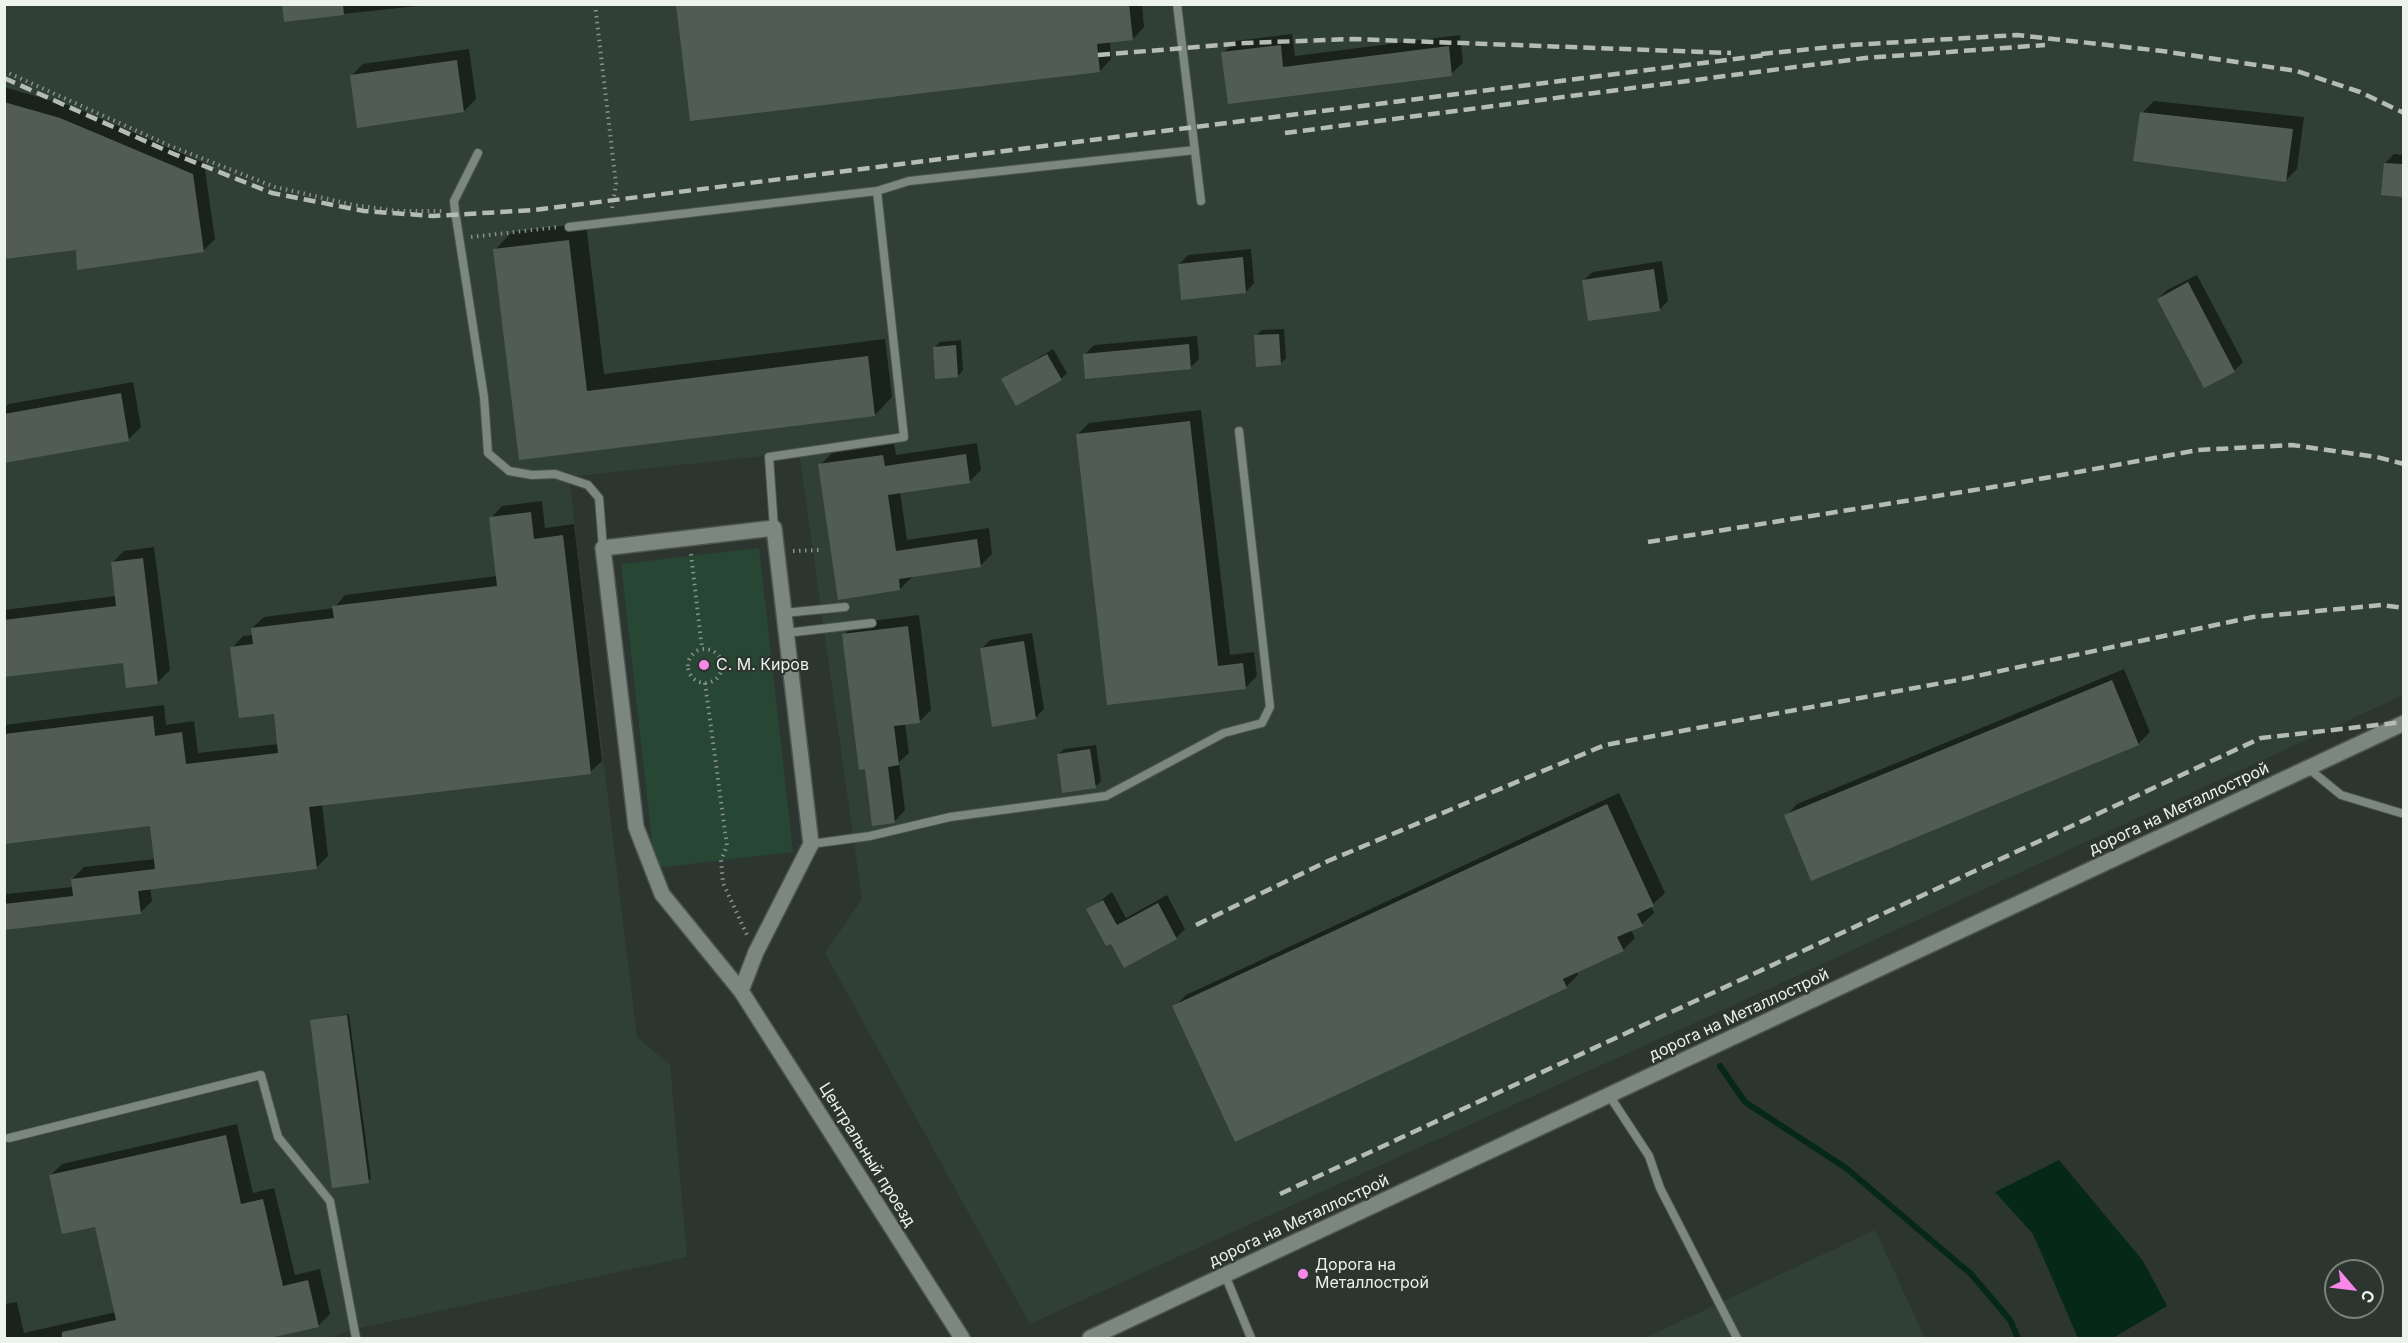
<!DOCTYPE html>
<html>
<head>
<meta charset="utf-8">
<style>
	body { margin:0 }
	#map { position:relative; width:2408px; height:1343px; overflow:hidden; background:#2c352f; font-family:Inter,sans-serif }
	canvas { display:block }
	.frame { position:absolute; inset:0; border:6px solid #ecf2ee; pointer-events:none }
	.north { position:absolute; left:2324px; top:1259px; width:60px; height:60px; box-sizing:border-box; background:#2c352f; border:2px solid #79817b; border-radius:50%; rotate:118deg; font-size:16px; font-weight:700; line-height:24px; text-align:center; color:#ecf2ee }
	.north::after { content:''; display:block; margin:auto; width:21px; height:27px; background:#f987e8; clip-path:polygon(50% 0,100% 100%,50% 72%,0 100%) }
</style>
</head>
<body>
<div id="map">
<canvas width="2408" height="1343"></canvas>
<div class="frame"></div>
<div class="north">С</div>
</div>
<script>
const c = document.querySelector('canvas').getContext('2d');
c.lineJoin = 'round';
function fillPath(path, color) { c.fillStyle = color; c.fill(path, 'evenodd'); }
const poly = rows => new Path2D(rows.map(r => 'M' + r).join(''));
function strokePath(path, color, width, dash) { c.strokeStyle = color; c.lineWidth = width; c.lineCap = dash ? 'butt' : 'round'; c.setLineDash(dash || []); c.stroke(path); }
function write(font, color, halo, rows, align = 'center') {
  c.font = font + ' Inter,sans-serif'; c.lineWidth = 4.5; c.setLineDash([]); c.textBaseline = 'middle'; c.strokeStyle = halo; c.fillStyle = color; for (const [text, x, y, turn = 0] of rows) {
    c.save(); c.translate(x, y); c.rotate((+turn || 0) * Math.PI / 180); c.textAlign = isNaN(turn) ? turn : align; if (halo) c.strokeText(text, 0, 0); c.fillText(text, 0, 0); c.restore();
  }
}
const built = poly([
	[5,5,2403,5,2403,695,1734,1005,1030,1324,825,953,862,899,799,452,569,477,637,1037,670,1065,687,1257,365,1327,326,1338,5,1338],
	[1875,1230,1925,1338,1645,1338]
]);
const green = poly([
	[759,548,793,852,655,868,621,564]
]);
const water = poly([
	[2059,1160,2143,1261,2167,1306,2113,1338,2078,1338,2033,1234,1995,1192]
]);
const shadow = poly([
	[283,4,437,4,285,20],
	[678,4,1142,4,1144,27,1133,39,1110,41,1111,59,1100,71],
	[1292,34,1295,56,1460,35,1463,63,1451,74,1229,102,1223,53,1235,41],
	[469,49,476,99,464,111,351,76,363,64],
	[4,87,74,107,204,163,215,239,203,251,78,249,4,257],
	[2154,101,2304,117,2297,169,2285,181,2142,113],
	[2394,154,2404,155,2404,196,2383,194,2385,163],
	[586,223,604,374,885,339,892,397,875,415,520,458,495,250,512,232],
	[1251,249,1254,283,1246,292,1179,264,1188,255],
	[1662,261,1668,301,1659,310,1584,280,1593,272],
	[2197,275,2243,362,2234,371,2158,299,2167,290],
	[1284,329,1286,358,1280,364,1256,336,1262,330],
	[1197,336,1199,359,1191,367,1085,354,1094,345],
	[961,340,963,370,958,376,935,347,940,342],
	[1053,349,1067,373,1061,379,1003,379],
	[133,382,141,427,129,439,4,461,4,408,9,404],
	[1201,410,1230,655,1254,652,1257,676,1245,688,1108,704,1077,435,1089,423],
	[977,443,981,470,969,482,900,492,907,540,989,528,992,554,981,565,912,577,900,589,820,465,832,453,894,444,896,455],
	[542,501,545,528,574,524,602,761,590,772,322,804,328,856,316,868,150,888,152,901,140,913,4,929,6,894,73,887,72,879,84,867,156,859,151,825,4,842,4,725,164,705,166,725,194,721,198,753,279,744,275,712,232,648,243,636,253,635,252,628,264,617,334,608,345,595,497,576,491,518,502,506],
	[154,547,170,670,158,682,124,661,4,676,4,610,116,596,112,563,124,551],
	[919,615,931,710,920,721,905,723,909,753,899,762,905,810,894,822,844,635,855,623],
	[1032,633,1044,709,1035,718,981,649,990,640],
	[2124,669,2150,732,2138,744,1786,816,1797,804],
	[1096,745,1101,781,1095,787,1058,755,1064,749],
	[1619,793,1665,893,1651,906,1654,913,1642,924,1631,930,1635,938,1623,950,1576,971,1578,975,1566,987,1174,1007,1186,995],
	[1112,892,1126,918,1167,895,1185,929,1176,938,1112,942,1088,910],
	[349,1014,371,1179,368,1181,312,1021],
	[237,1124,253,1193,274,1188,295,1275,320,1269,330,1314,318,1326,263,1338,4,1338,4,1304,17,1302,24,1333,116,1312,96,1225,50,1176,62,1164]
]);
const stream = poly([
	[1720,1066,1745,1102,1846,1168,1971,1274,2010,1320,2018,1338]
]);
const building = poly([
	[282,4,343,4,344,15,284,22],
	[676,4,1129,4,1133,40,1097,44,1100,72,690,121],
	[1281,45,1283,67,1449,46,1452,76,1228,104,1221,52],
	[457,60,464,112,357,128,350,75],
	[4,102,60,118,193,174,204,252,77,270,76,250,4,259],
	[2140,112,2293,129,2286,182,2133,161],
	[2384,163,2403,164,2403,197,2381,195],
	[569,240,587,391,868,356,875,416,519,460,493,249],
	[1243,257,1246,293,1181,300,1178,264],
	[1654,269,1660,311,1588,321,1582,280],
	[2188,282,2235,372,2204,388,2157,299],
	[1279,334,1281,365,1256,367,1254,335],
	[1189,344,1191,369,1085,379,1083,354],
	[956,345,958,377,935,379,933,347],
	[1047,354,1062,380,1016,406,1001,379],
	[121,393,129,441,4,463,4,414],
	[1190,421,1218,666,1243,663,1246,689,1107,705,1076,434],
	[966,454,970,483,888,495,896,551,977,539,981,567,899,579,900,590,838,600,818,464,883,455,885,466],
	[531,512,534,539,563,535,591,774,309,807,317,869,138,891,141,914,4,930,4,904,73,896,71,879,155,869,150,826,4,844,4,734,153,716,155,736,182,732,186,764,278,753,274,714,239,718,230,647,253,644,251,628,334,618,332,606,497,586,489,517],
	[143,558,158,684,126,688,123,663,4,677,4,620,116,606,111,562],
	[908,626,920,723,894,726,899,765,888,767,895,823,872,826,865,769,859,770,842,634],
	[1024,641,1036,719,992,727,980,648],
	[2112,680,2139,745,1811,881,1784,815],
	[1090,749,1096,788,1062,793,1057,754],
	[1607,804,1654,906,1637,914,1643,926,1617,937,1624,951,1563,979,1567,988,1235,1142,1172,1006],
	[1103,900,1117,925,1158,903,1177,939,1124,968,1111,944,1106,946,1086,909],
	[347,1015,369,1183,332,1188,310,1020],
	[226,1135,241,1204,263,1199,283,1286,308,1280,319,1327,270,1338,62,1338,62,1332,116,1320,95,1227,62,1234,49,1175]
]);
const path = poly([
	[595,4,616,184,612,209],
	[4,71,168,145,275,187,354,205,397,211,442,211],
	[471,237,559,227],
	[793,551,822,550],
	[691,554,702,649],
	'688 666a17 17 0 1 1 34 0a17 17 0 1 1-34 0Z',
	[705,683,727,846,721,860,723,883,747,935]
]);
const lane = poly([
	[1177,4,1201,201],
	[478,153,454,201,455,211,484,397,488,453,509,471,532,475,555,474,588,485,599,498,603,548],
	[569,227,877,191],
	[774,528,769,457,904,437,877,191,909,181,1195,150],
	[784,613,845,607],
	[786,633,872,623],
	[2308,768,2341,795,2404,814],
	[811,844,870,836,950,817,1106,796,1224,733,1262,723,1270,707,1239,431],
	[1609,1095,1649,1156,1660,1188,1737,1338],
	[9,1138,261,1075,278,1137,330,1201,356,1338],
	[1225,1275,1251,1338]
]);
const street = poly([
	[774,528,811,844,756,952,741,991,662,894,636,827,603,548,774,528],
	[741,991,962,1338],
	[1090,1338,2404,723]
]);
const rail = poly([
	[1761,54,1851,45,2017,35,2162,51,2297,71,2360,92,2404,113],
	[1098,55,1246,43,1353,39,1731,53],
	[4,78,174,154,272,193,364,211,433,216,535,210,1767,55],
	[1285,133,1865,58,2045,45],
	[1648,542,2012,484,2198,450,2292,445,2377,457,2404,464],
	[1196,925,1328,861,1605,745,1958,680,2253,617,2382,605,2404,608],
	[1280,1194,2261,738,2404,722]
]);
const markers = [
	[704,665,6,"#f987e8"],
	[1303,1274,6,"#f987e8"]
];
const poiNames = [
	["С. М. Киров",716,665],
	["Дорога на",1315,1265],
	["Металлострой",1315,1283]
];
const streetNames = [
	["дорога на Металлострой",2179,809,-25],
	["дорога на Металлострой",1739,1015,-25],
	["Центральный проезд",867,1155,58],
	["дорога на Металлострой",1299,1221,-25]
];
fillPath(built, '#314036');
fillPath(green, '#274734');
fillPath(water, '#062817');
fillPath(shadow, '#0007');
strokePath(stream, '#062817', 6);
fillPath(building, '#525c56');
strokePath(lane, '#4c544f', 10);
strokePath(street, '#4c544f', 18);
strokePath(path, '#89918c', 4, [1.5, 4.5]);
strokePath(lane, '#7c8780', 8);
strokePath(street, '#7c8780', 15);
strokePath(rail, '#b5bbb7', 4.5, [12, 6]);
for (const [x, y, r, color] of markers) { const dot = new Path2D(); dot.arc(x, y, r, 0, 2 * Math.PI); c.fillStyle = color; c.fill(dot); strokePath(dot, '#2c352f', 2); }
write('16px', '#ecf2ee', '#2c352f', poiNames, 'left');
write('16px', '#ecf2ee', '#2c352f', streetNames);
</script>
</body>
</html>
